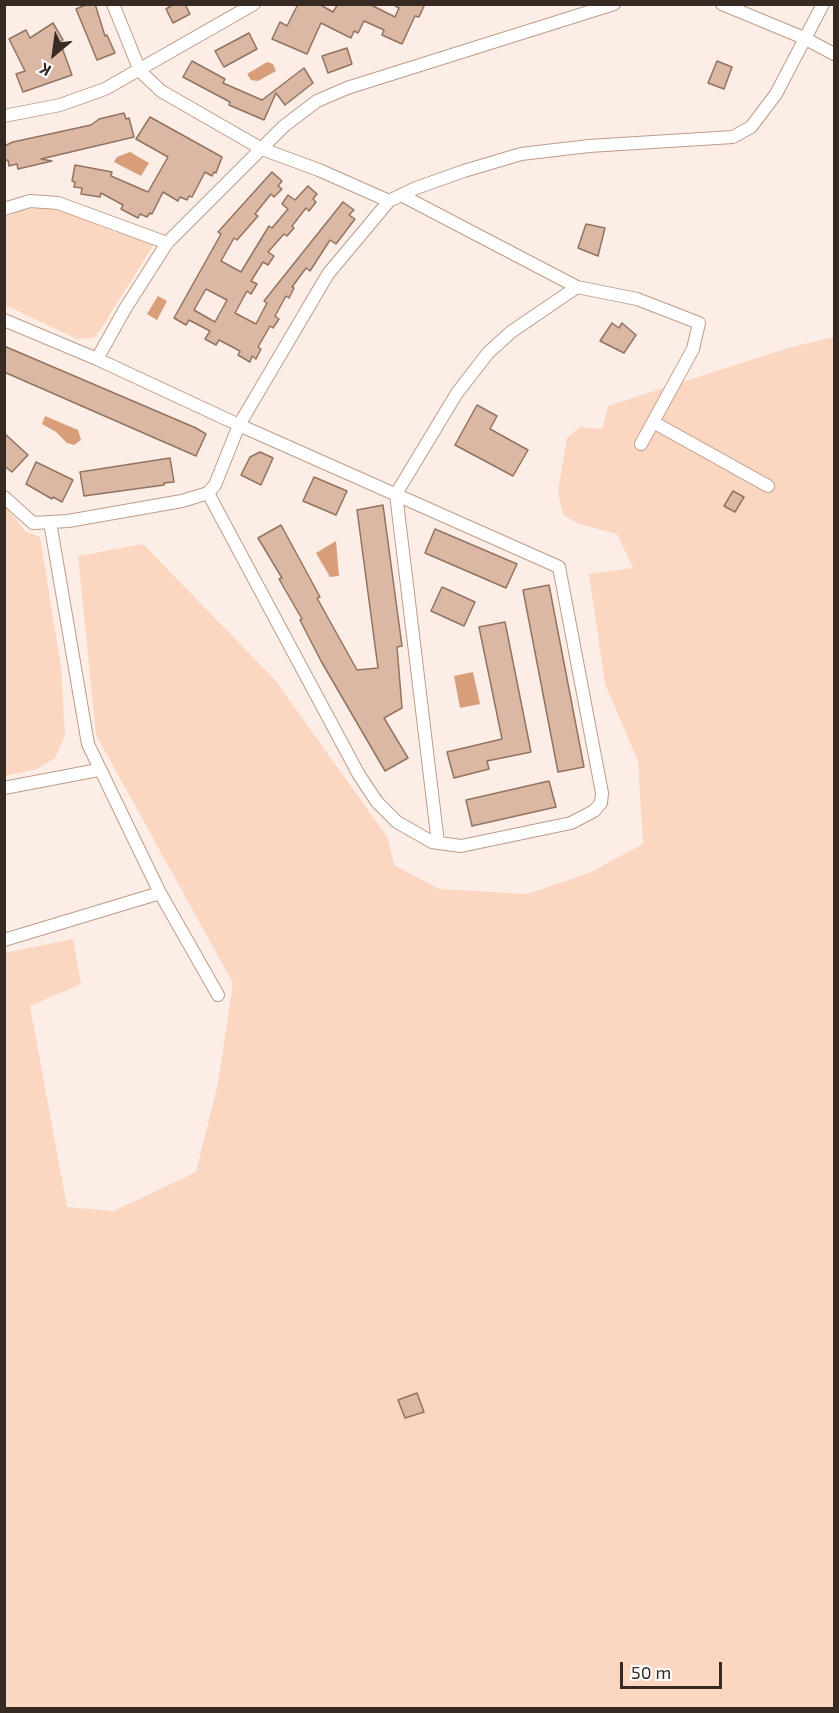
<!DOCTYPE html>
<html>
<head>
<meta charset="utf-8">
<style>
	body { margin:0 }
	#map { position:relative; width:839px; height:1713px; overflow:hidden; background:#fceee6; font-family:"Exo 2",sans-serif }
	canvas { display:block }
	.frame { position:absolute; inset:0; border:6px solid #372a22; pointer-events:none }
	.north { position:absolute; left:24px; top:24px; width:60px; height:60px; -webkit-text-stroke:4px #fff; paint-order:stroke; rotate:209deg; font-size:16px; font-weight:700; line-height:24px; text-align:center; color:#372a22 }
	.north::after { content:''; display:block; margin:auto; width:21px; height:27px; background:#372a22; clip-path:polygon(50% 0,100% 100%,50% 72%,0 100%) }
	.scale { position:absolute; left:620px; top:1662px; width:102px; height:27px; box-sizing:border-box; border:3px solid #372a22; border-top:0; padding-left:8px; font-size:18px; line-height:21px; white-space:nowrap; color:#372a22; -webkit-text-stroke:4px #fff; paint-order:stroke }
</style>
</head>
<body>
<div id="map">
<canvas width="839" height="1713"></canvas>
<div class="frame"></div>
<div class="north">K</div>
<div class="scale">50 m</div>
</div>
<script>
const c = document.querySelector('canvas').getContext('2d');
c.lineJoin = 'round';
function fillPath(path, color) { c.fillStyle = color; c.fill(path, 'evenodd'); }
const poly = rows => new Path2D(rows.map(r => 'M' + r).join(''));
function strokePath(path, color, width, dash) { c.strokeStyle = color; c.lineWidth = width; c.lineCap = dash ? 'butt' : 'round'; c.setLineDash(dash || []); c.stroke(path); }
const green = poly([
	[41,208,68,213,112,231,154,244,97,335,92,338,77,339,5,305,5,218,18,211],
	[834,337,834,1708,5,1708,4,953,73,939,81,984,30,1006,67,1207,114,1211,196,1172,218,1083,233,983,96,735,78,556,143,544,275,680,388,838,394,865,439,889,527,894,589,873,643,844,638,761,605,684,589,574,633,568,617,534,579,524,563,515,558,492,567,438,580,427,602,429,608,406,788,348],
	[5,506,25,531,40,537,61,667,65,735,55,758,37,769,5,776]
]);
const water = poly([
	[267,62,273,64,276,71,258,81,251,80,247,74],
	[130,152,149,163,141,176,114,162,117,157],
	[158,296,167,301,157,320,147,314],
	[45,416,78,430,81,440,74,445,67,443,56,432,42,424],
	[336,541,339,576,330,577,316,553],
	[473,672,480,704,460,708,454,676]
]);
const building = poly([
	[88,4,95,4,105,36,107,35,115,53,97,60,76,9,88,4],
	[174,4,185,4,190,14,173,23,166,9,174,4],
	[298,4,319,4,333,12,338,4,369,4,395,17,399,8,392,4,425,4,419,17,415,16,402,44,382,35,384,30,364,21,358,33,354,31,351,38,321,23,307,54,272,39,280,22,287,26,298,4],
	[53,23,63,40,60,42,72,75,23,92,16,74,25,71,9,39,26,30,30,38,53,23],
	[249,33,257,49,224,67,215,51,249,33],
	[347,48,352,64,328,73,322,56,347,48],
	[192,61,225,79,223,83,262,100,304,68,313,83,285,105,276,93,264,120,229,105,230,102,183,77,192,61],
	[717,61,732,67,724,89,708,83,717,61],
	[124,113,126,119,129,118,134,137,41,159,52,161,18,169,17,164,9,166,8,160,4,161,4,146,13,142,91,125,99,119,124,113],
	[150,117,222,157,216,173,214,172,212,176,205,172,192,197,189,196,187,200,180,197,178,201,163,192,152,214,150,213,147,217,140,214,138,218,121,209,123,205,101,193,100,197,81,194,82,188,74,187,75,182,72,181,75,165,112,172,111,176,148,192,168,157,136,139,150,117],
	[272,172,282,181,278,186,282,189,274,197,271,194,255,214,258,216,237,240,234,238,221,261,241,272,269,226,272,228,288,209,282,204,288,195,295,200,308,186,317,194,313,199,316,202,309,211,306,208,292,226,294,228,287,236,284,234,268,252,274,256,268,265,263,262,251,281,257,284,251,294,247,291,235,313,256,324,267,303,264,301,343,202,354,210,349,215,355,219,336,244,330,240,310,271,306,268,292,287,294,288,289,298,286,296,275,316,279,319,273,328,270,326,258,347,261,349,256,359,252,356,250,362,238,355,240,351,219,340,216,345,205,339,210,331,189,320,186,325,174,318,221,234,218,232,272,172],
	[206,289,227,300,215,322,194,310,206,289],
	[586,224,605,228,598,256,578,248,586,224],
	[612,323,619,328,622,323,636,335,624,353,600,341,612,323],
	[4,346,196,428,206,434,196,456,4,372,4,346],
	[477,405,497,416,490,429,528,450,513,476,455,445,477,405],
	[4,433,28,455,12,472,4,466,4,433],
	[260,452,273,458,261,485,241,475,250,457,260,452],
	[170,458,174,482,164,483,164,485,84,496,80,472,170,458],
	[36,462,73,480,62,502,53,497,52,499,26,484,36,462],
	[314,477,347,491,336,515,303,501,314,477],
	[733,491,744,497,735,512,724,506,733,491],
	[383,505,402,646,397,647,402,708,384,718,408,758,385,771,321,661,300,620,302,619,279,579,282,578,258,538,281,525,320,597,317,598,357,670,378,668,357,510,383,505],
	[435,529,517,564,506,588,425,553,435,529],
	[549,585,584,767,558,772,523,590,549,585],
	[442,587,475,602,464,626,431,611,442,587],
	[505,622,531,752,487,761,489,769,454,778,447,752,502,739,479,627,505,622],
	[549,781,556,807,472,826,466,800,549,781],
	[417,1393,424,1412,405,1418,398,1400,417,1393]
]);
const street = poly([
	[113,4,140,71,161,91,262,149,319,170,389,201,416,188,464,171,521,154,589,146,733,137,751,127,776,94,823,4],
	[722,4,804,38,834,54],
	[4,116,60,105,105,89,254,4],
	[401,195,577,287,511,332,488,353,457,393,396,494,438,843],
	[4,209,30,201,58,203,167,243],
	[577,287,637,299,699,323,693,349,641,444],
	[4,320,97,359],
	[653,422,768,486],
	[208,493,359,775,377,802,397,822,432,842,461,846,571,823,594,811,601,803,602,793,559,567,239,425,328,274,389,201],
	[4,497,33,523,68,521,182,501,208,493,215,485,239,425,97,359,125,309,167,243,284,126,317,101,347,88,614,4],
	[50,522,88,744,160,893,218,995],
	[4,788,98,770],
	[4,940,160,893]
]);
fillPath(green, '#fbd6c0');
fillPath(water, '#d89e7a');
fillPath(building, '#dab8a4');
strokePath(building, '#927360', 1.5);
strokePath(street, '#bd9c89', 14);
strokePath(street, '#fff', 12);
</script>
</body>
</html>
